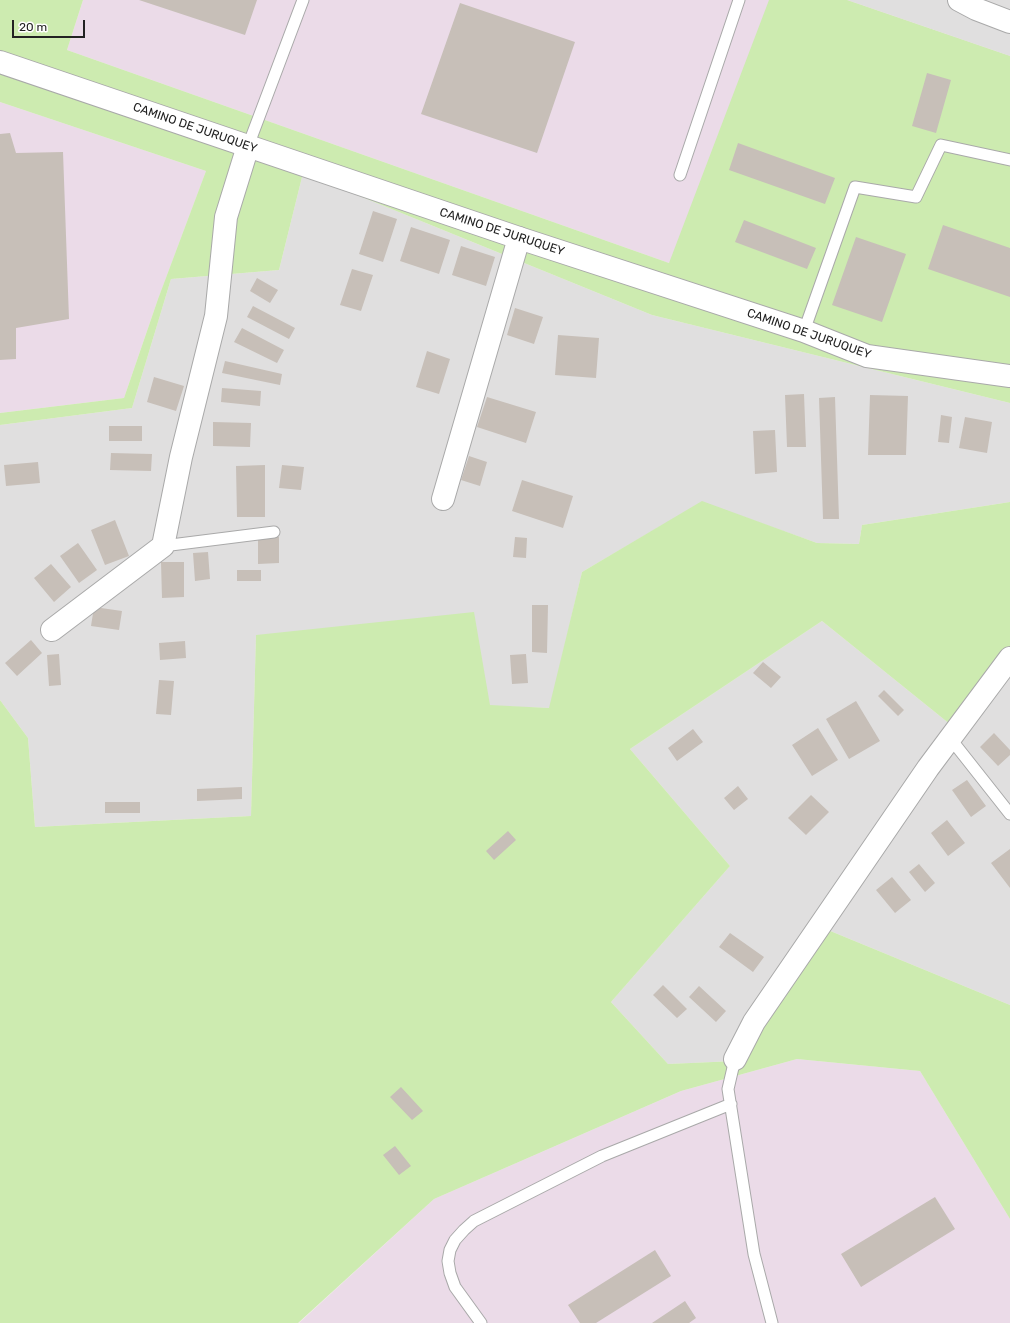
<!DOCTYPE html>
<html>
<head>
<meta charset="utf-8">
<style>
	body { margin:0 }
	#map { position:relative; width:1010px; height:1323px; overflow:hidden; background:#f2efe9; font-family:Rubik,sans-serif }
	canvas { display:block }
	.scale { position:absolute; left:12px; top:20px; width:73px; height:18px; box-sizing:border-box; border:2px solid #222; border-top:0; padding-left:5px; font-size:12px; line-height:14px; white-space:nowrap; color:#222; -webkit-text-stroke:3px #fff; paint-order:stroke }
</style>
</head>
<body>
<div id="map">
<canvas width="1010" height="1323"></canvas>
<div class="scale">20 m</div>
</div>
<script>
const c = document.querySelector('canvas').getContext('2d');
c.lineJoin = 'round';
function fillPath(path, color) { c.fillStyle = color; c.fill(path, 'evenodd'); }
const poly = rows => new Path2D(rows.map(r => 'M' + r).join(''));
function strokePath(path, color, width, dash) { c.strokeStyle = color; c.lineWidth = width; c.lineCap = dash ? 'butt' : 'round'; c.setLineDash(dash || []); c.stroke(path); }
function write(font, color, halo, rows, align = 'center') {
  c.font = font + ' Rubik,sans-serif'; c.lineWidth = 4; c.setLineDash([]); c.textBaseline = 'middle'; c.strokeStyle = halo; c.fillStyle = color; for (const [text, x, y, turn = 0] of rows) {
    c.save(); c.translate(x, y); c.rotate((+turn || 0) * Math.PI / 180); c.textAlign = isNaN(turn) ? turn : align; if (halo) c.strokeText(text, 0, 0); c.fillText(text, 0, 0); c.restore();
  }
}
const residential = poly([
	[847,0,1010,0,1010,56],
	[303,173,652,315,1010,403,1010,502,862,525,859,544,817,543,702,502,582,572,550,708,490,706,256,635,251,816,35,827,28,738,0,700,0,425,132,408,171,279,279,270],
	[822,621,951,725,1010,646,1010,1005,823,928,736,1061,668,1064,611,1002,730,866,630,749]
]);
const industrial = poly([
	[83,0,847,0,1010,56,669,263,67,50],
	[0,102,206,171,158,299,124,398,0,413],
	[797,1059,920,1071,1010,1219,1010,1323,299,1323,434,1199,681,1091]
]);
const grass = poly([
	[0,0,83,0,67,50,669,263,769,0,847,0,1010,56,1010,403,652,315,303,173,279,270,171,279,132,408,0,425,0,413,124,398,158,299,206,171,0,102],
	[702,501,817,543,859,544,862,525,1010,502,1010,646,951,725,822,621,630,749,730,866,611,1002,668,1064,736,1061,823,928,1010,1005,1010,1219,920,1071,797,1059,681,1091,434,1199,298,1323,0,1323,0,700,28,738,35,827,251,816,256,635,474,612,490,705,549,708,582,572]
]);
const building = poly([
	[139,0,257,0,245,35],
	[460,3,575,42,537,153,421,114],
	[927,73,951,80,936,133,912,126],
	[10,133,16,153,63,152,69,319,16,328,16,359,0,360,0,134],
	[738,143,835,178,825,204,729,170],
	[373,211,397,219,383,262,359,254],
	[744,220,816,248,807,269,735,242],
	[943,225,1010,248,1010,297,928,269],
	[411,227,450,240,439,274,400,261],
	[856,237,906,254,882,322,832,305],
	[461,246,495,257,486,286,452,275],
	[352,269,373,275,361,311,340,305],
	[257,278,278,290,270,303,250,291],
	[253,306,295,328,289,339,247,317],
	[515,308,543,317,534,344,507,335],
	[242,328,284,350,277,363,234,342],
	[558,335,599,338,596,378,555,375],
	[427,351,450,359,439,394,416,387],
	[225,361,282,374,280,385,222,373],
	[154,377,184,386,176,411,147,402],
	[222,388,261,391,260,406,221,402],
	[804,394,806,447,787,447,785,395],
	[870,395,908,396,906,455,868,455],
	[487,397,536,412,526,443,477,427],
	[835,397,839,519,823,519,819,398],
	[941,415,952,417,949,443,938,442],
	[965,417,992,422,987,453,959,448],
	[213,422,251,423,250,447,213,446],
	[109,426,142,426,142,441,109,441],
	[775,430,777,472,755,474,753,431],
	[111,453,152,454,151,471,110,470],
	[469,456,487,462,480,486,461,480],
	[38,462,40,483,6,486,4,465],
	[265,465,265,517,237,517,236,466],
	[282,465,304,467,301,490,279,488],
	[522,480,573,496,563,528,512,511],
	[115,520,129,556,105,565,91,530],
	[258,537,279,537,279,563,258,564],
	[515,537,527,538,526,558,513,557],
	[78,543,97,570,79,583,60,556],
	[208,552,210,579,195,581,193,553],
	[161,562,184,562,184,597,162,598],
	[51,564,71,587,54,602,34,578],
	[237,570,261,570,261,581,237,581],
	[532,605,548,605,547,653,532,652],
	[94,607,122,611,119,630,91,626],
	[31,640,42,653,17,676,5,663],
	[185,641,186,658,160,660,159,643],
	[59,654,61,685,49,686,47,655],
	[526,654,528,683,512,684,510,655],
	[763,662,781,677,771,688,753,673],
	[159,680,174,681,171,715,156,714],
	[884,690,904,710,898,716,878,696],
	[856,701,880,741,849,759,826,719],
	[818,728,838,760,812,776,792,745],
	[693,729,703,742,677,761,668,748],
	[994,733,1010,750,1010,755,998,766,980,747],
	[967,780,986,806,971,817,952,790],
	[738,786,748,799,734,810,724,798],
	[242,787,242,799,197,801,197,789],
	[811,795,829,812,806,835,788,818],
	[105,802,140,802,140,813,105,813],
	[947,820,965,843,948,856,931,833],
	[508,831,516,840,494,860,486,851],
	[1010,849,1010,888,991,863],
	[919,864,935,883,925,892,909,872],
	[892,877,911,900,895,913,876,890],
	[730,933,764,957,753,972,719,947],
	[663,985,687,1009,677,1018,653,995],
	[699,986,726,1011,716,1022,689,997],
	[401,1087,423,1111,412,1120,390,1097],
	[395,1146,411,1166,399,1175,383,1155],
	[935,1197,955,1229,861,1287,841,1254],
	[655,1250,671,1276,596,1323,580,1323,568,1305],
	[685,1301,696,1318,689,1323,652,1323]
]);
const service = poly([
	[248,146,303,0],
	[680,175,739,0],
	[804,331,855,187,916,197,941,145,1010,160],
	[163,546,274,532],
	[950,738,1010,814],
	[735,1059,728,1089,754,1254,772,1323],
	[481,1323,455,1287,450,1273,448,1261,450,1250,455,1240,464,1230,474,1221,602,1156,731,1104]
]);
const minor = poly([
	[959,0,976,9,1010,22],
	[443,499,519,238],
	[52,630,163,546,181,457,216,316,226,217,248,146],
	[735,1059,754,1022,928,768,1010,658]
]);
const tertiary = poly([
	[0,62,519,238,804,331,867,356,1010,376]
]);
const streetNames = [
	["CAMINO DE JURUQUEY",195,128,19],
	["CAMINO DE JURUQUEY",502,232,18],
	["CAMINO DE JURUQUEY",809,334,19]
];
fillPath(residential, '#e0dfdf');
fillPath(industrial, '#ebdbe8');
fillPath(grass, '#cdebb0');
fillPath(building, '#c7bfb8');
strokePath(service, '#a9a9a9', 13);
strokePath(minor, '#a9a9a9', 24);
strokePath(tertiary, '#a9a9a9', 24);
strokePath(service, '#fff', 11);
strokePath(minor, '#fff', 22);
strokePath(tertiary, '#fff', 22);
write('12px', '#222', '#fff', streetNames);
</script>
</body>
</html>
